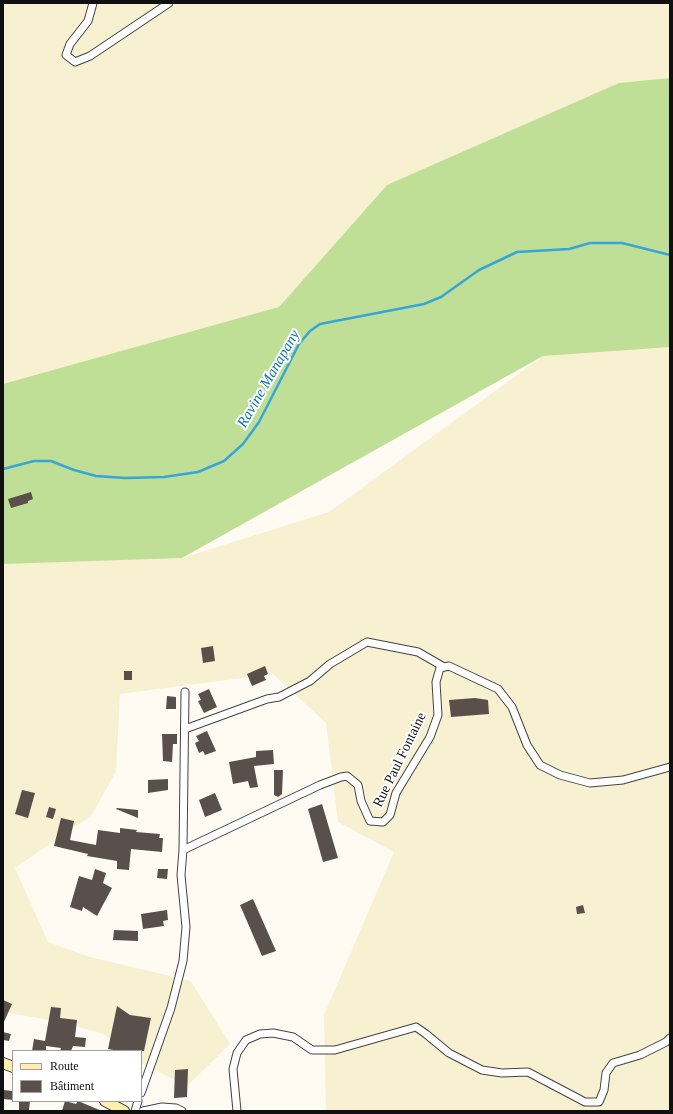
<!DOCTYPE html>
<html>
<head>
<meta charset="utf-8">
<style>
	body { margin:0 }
	#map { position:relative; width:673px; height:1114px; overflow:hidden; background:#fffbf3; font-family:Georgia,serif }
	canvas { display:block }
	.frame { position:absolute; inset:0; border:4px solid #101010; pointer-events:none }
	.legend { position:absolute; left:12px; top:1050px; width:130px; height:52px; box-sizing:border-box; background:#fff; border:1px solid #9f9f9f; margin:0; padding:5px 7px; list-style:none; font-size:12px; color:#101010 }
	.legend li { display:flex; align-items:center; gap:8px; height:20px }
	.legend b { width:20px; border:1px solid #9f9f9f }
</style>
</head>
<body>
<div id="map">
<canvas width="673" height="1114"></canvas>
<div class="frame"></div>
<ul class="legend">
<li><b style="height:5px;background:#ffeeae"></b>Route</li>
<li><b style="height:11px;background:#5a504b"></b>Bâtiment</li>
</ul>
</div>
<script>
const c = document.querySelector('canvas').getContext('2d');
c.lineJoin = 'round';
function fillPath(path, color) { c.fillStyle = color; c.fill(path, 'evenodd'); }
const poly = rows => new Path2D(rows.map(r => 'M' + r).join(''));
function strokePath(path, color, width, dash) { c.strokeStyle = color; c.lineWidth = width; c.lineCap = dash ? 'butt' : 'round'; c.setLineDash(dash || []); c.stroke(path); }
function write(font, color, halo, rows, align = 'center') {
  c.font = font + ' Georgia,serif'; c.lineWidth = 4; c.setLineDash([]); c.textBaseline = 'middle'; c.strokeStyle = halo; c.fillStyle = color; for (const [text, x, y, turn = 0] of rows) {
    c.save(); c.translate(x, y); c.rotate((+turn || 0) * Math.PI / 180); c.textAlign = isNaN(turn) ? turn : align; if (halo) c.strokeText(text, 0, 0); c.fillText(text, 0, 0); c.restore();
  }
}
const farmland = poly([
	[3,3,670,3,670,82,387,185,279,307,132,354,3,384],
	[670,342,670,1111,326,1111,324,1015,394,852,338,822,326,723,273,674,120,694,116,771,92,815,15,868,48,942,90,957,191,981,230,1044,187,1086,141,1063,141,1051,126,1051,103,1034,63,1022,3,1012,3,562,182,558,329,512,543,356]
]);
const forest = poly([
	[670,78,670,347,543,356,182,558,3,564,3,384,279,307,387,185,619,83]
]);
const stream = poly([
	[3,469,34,461,51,461,74,470,96,476,125,478,164,477,198,472,224,461,243,444,259,422,299,344,310,331,320,324,424,304,441,297,479,270,517,252,569,249,590,243,622,243,670,255]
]);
const building = poly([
	[31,492,33,499,28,501,28,503,11,508,8,499],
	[213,646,215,661,203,663,201,648],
	[265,666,268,674,264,676,266,680,252,686,247,674],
	[124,671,132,671,132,680,124,680],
	[209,689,217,707,204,713,198,701,201,700,198,694],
	[167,696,176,697,176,709,166,709],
	[475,698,488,700,489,714,451,717,449,700],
	[207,731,216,751,205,755,203,751,199,753,195,743,199,741,196,736],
	[162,734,177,734,177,744,173,744,172,762,163,761],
	[273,750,274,764,254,766,258,787,250,788,248,781,233,784,229,762,256,757,256,751],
	[274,770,283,770,282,794,278,797,274,795],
	[168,779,168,790,148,793,148,780],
	[22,790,35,793,28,818,15,814],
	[215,793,222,810,205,817,199,800],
	[322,804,338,858,323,862,308,809],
	[49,807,56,809,53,819,46,817],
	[117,808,138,810,138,818,116,809],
	[61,818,74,821,70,840,96,845,98,830,120,833,120,828,137,830,136,832,160,834,159,838,163,838,162,852,131,849,129,870,117,869,117,861,87,856,88,854,54,846],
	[95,869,106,873,103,883,112,888,97,916,83,907,82,911,70,907,79,876,92,880],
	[158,869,168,869,167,879,157,878],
	[253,899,276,951,262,956,240,905],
	[583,905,585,913,577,914,576,907],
	[167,910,168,920,163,921,164,926,143,929,141,914],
	[114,930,138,931,138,941,113,940],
	[3,1000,12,1004,3,1024],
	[117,1006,130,1015,151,1018,144,1051,119,1051,108,1049],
	[51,1007,61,1008,60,1018,77,1020,75,1037,86,1038,85,1047,73,1046,71,1051,60,1051,61,1048,46,1046,46,1051,32,1051,34,1039,45,1041],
	[3,1032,11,1034,9,1041,3,1040],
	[188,1069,187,1097,174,1098,175,1070],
	[3,1090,13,1091,13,1100,3,1099],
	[19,1101,30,1101,29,1110,19,1110],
	[65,1101,76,1104,78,1101,102,1111,62,1111]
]);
const minor = poly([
	[93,3,88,21,70,44,66,55,75,62,90,56,169,3],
	[185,729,267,699,279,697,310,681,330,664,367,642,418,652,444,667],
	[183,850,185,692],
	[141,1093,171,1008,183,961,186,927,181,875,183,850,320,785,341,777,347,776,358,785,361,801,370,821,383,822,390,815,396,793,430,737,438,715,436,682,440,668,449,666,498,689,512,707,527,745,540,765,560,775,590,783,623,780,670,767],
	[135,1111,138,1101],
	[143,1111,162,1107,176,1108,182,1111],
	[237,1111,233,1069,237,1053,246,1040,260,1034,273,1033,293,1037,312,1050,335,1050,416,1027,426,1034,449,1053,482,1070,502,1073,528,1072,585,1102,599,1102,604,1090,606,1073,613,1063,640,1055,666,1042,670,1038]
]);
const secondary = poly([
	[3,1063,13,1067],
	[105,1101,124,1111]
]);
const streetNames = [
	["Rue Paul Fontaine",400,760,-64]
];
const waterNames = [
	["Ravine Manapany",269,379,-60]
];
fillPath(farmland, '#f7f0d1');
fillPath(forest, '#bfdf97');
strokePath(stream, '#36a6d6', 2.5);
fillPath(building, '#5a504b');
strokePath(minor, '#434343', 9);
strokePath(secondary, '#323232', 12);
strokePath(minor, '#fff', 7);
strokePath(secondary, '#ffeeae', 10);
write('14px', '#101010', '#fff', streetNames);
write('italic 15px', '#1077ab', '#fff', waterNames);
</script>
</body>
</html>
